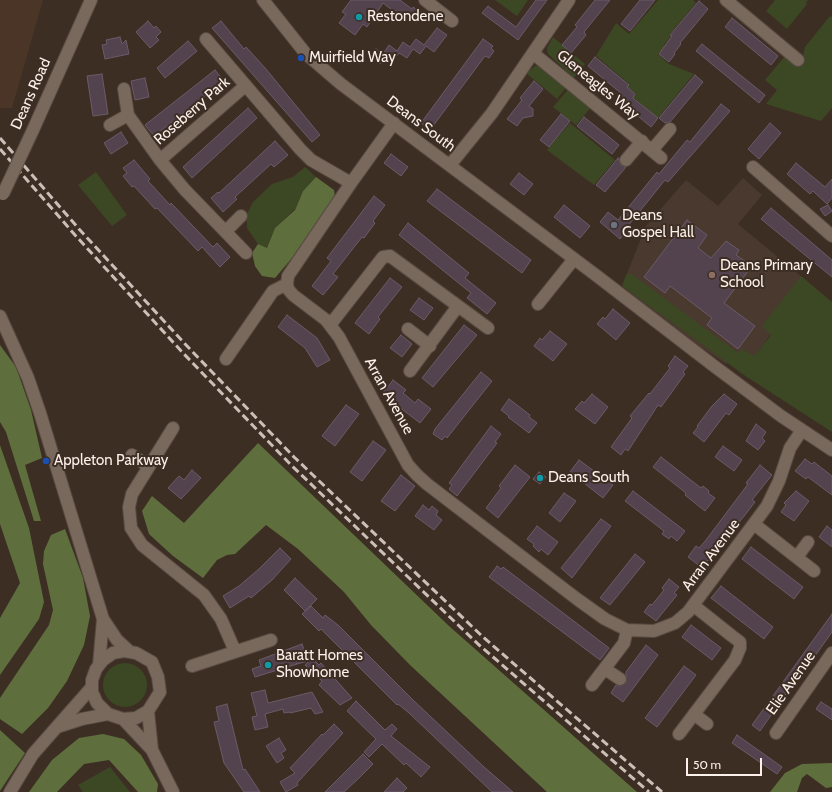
<!DOCTYPE html>
<html>
<head>
<meta charset="utf-8">
<style>
	body { margin:0 }
	#map { position:relative; width:832px; height:792px; overflow:hidden; background:#3d2e24; font-family:Cabin,sans-serif }
	canvas { display:block }
	.scale { position:absolute; left:686px; top:758px; width:76px; height:18px; box-sizing:border-box; border:2px solid #fbf0ea; border-top:0; padding-left:5px; font-size:12px; line-height:14px; white-space:nowrap; color:#fbf0ea; -webkit-text-stroke:3px #3d2e24; paint-order:stroke }
</style>
</head>
<body>
<div id="map">
<canvas width="832" height="792"></canvas>
<div class="scale">50 m</div>
</div>
<script>
const c = document.querySelector('canvas').getContext('2d');
c.lineJoin = 'round';
function fillPath(path, color) { c.fillStyle = color; c.fill(path, 'evenodd'); }
const poly = rows => new Path2D(rows.map(r => 'M' + r).join(''));
function strokePath(path, color, width, dash) { c.strokeStyle = color; c.lineWidth = width; c.lineCap = dash ? 'butt' : 'round'; c.setLineDash(dash || []); c.stroke(path); }
function write(font, color, halo, rows, align = 'center') {
  c.font = font + ' Cabin,sans-serif'; c.lineWidth = 4; c.setLineDash([]); c.textBaseline = 'middle'; c.strokeStyle = halo; c.fillStyle = color; for (const [text, x, y, turn = 0] of rows) {
    c.save(); c.translate(x, y); c.rotate((+turn || 0) * Math.PI / 180); c.textAlign = isNaN(turn) ? turn : align; if (halo) c.strokeText(text, 0, 0); c.fillText(text, 0, 0); c.restore();
  }
}
const built = poly([
	[0,0,43,0,12,108,0,108]
]);
const education = poly([
	[743,178,762,195,738,224,808,282,752,360,740,353,726,364,668,325,622,286,646,226,686,180,718,206]
]);
const green = poly([
	[495,0,528,0,517,16],
	[658,0,693,0,696,3,669,35,671,36,664,45,665,46,658,54,669,64,694,74,658,118,633,97,636,94,627,87,629,84,596,56,616,23,629,34],
	[775,0,808,0,806,2,807,4,787,29,766,11],
	[830,16,832,17,832,108,821,121,766,104,777,90,765,80,785,56,802,60,805,47],
	[553,37,585,64,574,78,548,54,547,48],
	[535,66,541,66,568,85,557,99,526,73],
	[570,87,592,106,576,125,553,107],
	[570,123,615,160,594,185,547,150],
	[305,167,316,177,303,191,295,209,275,228,267,248,258,244,247,228,247,222,245,218,253,202,272,184,293,177],
	[96,172,127,215,112,226,78,185],
	[627,273,633,275,738,353,742,349,754,356,771,335,762,326,801,276,832,302,832,432,744,375,622,286],
	'103 685a22 22 0 1 1 44 0a22 22 0 1 1-44 0Z',
	[110,767,130,792,83,792,78,785]
]);
const forest = poly([
	[316,177,334,190,335,198,292,258,275,278,262,276,255,266,252,253,258,244,267,248,275,228,295,210,303,191],
	[0,345,16,367,31,410,42,458,25,465,41,521,34,521,6,432,0,422],
	[258,443,449,626,637,792,547,792,410,665,371,625,344,592,298,549,266,525,235,554,227,555,217,560,203,578,173,556,149,534,142,511,152,496,184,523],
	[0,445,29,528,44,602,39,619,0,675,0,618,20,583,0,524],
	[65,529,83,578,90,616,84,645,67,681,48,708,22,734,0,719,0,698,49,625,53,610,43,564,44,551,51,535],
	[0,730,25,753,0,791],
	[103,734,124,739,141,755,158,784,157,792,138,792,109,760,84,764,57,792,29,792,52,760,79,738],
	[832,763,832,787,826,788,807,774,802,778,797,792,770,792,785,773,802,764]
]);
const building = poly([
	[351,0,400,0,412,9,413,7,423,14,416,23,405,14,402,18,383,3,367,27,363,24,355,35,339,23,346,14,342,12,351,0],
	[536,0,547,0,518,40,482,13,488,6,516,27,536,0],
	[595,0,610,0,584,32,586,35,571,53,562,45,577,27,575,25,595,0],
	[640,0,655,0,630,31,621,24,640,0],
	[699,1,708,9,680,43,681,44,674,53,675,54,669,62,659,54,672,36,670,35,699,1],
	[732,18,778,56,771,65,725,27,732,18],
	[148,21,154,28,156,26,161,32,156,37,159,40,150,48,136,32,148,21],
	[221,21,244,49,246,47,266,69,320,135,312,142,212,28,221,21],
	[437,28,447,35,434,52,426,46,420,54,413,49,407,58,399,53,393,61,383,54,389,45,397,51,403,42,410,47,416,39,424,45,437,28],
	[120,37,122,44,126,40,129,54,105,59,102,45,107,44,106,40,120,37],
	[483,39,493,46,491,48,494,51,489,58,485,56,430,130,421,123,483,39],
	[188,41,197,51,165,78,157,68,188,41],
	[702,44,765,95,759,103,696,51,702,44],
	[376,49,386,56,380,64,370,57,376,49],
	[595,57,629,85,627,87,635,94,633,98,658,118,651,127,626,106,628,103,619,97,622,94,588,66,595,57],
	[215,70,224,81,154,136,145,125,215,70],
	[102,74,108,114,93,116,87,76,102,74],
	[695,75,703,82,670,122,665,123,659,118,695,75],
	[145,78,149,97,135,100,131,81,145,78],
	[534,81,543,89,529,106,533,109,533,116,523,118,517,126,507,119,522,100,520,98,534,81],
	[721,104,730,111,668,182,665,180,627,227,628,228,620,239,600,222,608,212,618,220,657,172,659,174,687,140,690,142,721,104],
	[248,108,257,118,192,178,183,167,248,108],
	[561,114,570,121,549,147,540,140,561,114],
	[584,117,619,145,612,154,577,126,584,117],
	[770,123,781,133,759,159,748,149,770,123],
	[121,132,128,143,111,154,104,143,121,132],
	[275,141,288,155,274,167,271,164,235,197,237,199,223,212,211,198,218,192,219,193,275,141],
	[391,154,408,167,401,176,384,163,391,154],
	[618,158,621,165,626,167,605,192,596,185,618,158],
	[134,160,150,179,148,181,170,205,171,203,213,247,217,243,230,257,220,267,202,247,198,251,157,208,155,209,134,186,132,187,123,176,127,173,123,168,134,160],
	[796,163,825,187,832,179,832,198,827,204,813,191,810,194,787,174,796,163],
	[519,173,533,184,524,195,510,184,519,173],
	[437,189,531,260,522,273,427,201,437,189],
	[374,196,385,205,373,221,375,223,364,238,362,237,333,274,338,277,323,295,312,286,331,261,327,258,374,196],
	[564,205,590,226,580,238,554,217,564,205],
	[828,205,832,211,825,216,820,209,828,205],
	[771,208,832,260,832,277,761,219,771,208],
	[687,220,707,235,698,248,711,258,726,241,739,250,736,255,752,266,724,303,755,326,738,349,707,325,712,318,670,286,665,293,644,277,687,220],
	[408,223,469,273,465,278,496,303,487,314,467,298,471,293,399,235,408,223],
	[390,278,402,287,378,317,380,319,369,334,355,323,390,278],
	[419,298,433,308,424,320,410,310,419,298],
	[613,309,630,323,616,340,597,324,603,317,605,319,613,309],
	[287,315,317,338,330,360,317,367,305,348,278,327,287,315],
	[464,325,477,335,433,387,422,378,464,325],
	[550,331,567,344,553,361,534,346,540,338,542,340,550,331],
	[401,335,412,344,402,357,390,348,401,335],
	[675,356,688,366,683,372,685,374,661,407,658,405,628,451,625,449,621,455,611,447,632,418,630,416,649,393,650,394,670,368,668,366,675,356],
	[481,372,492,381,447,438,445,436,442,440,433,434,435,429,481,372],
	[393,380,406,390,403,393,415,403,418,399,431,409,420,423,382,394,393,380],
	[592,394,608,407,595,424,575,409,582,401,584,403,592,394],
	[724,394,737,404,729,415,726,413,704,442,693,433,698,427,697,426,712,406,724,394],
	[509,399,530,415,529,417,537,423,529,433,508,417,509,416,501,410,509,399],
	[346,405,359,414,335,446,322,436,346,405],
	[756,424,766,432,762,438,765,441,758,450,746,441,756,424],
	[491,426,501,434,495,442,497,443,457,496,449,489,452,485,449,483,491,426],
	[373,441,386,450,362,481,350,472,373,441],
	[723,446,742,460,734,471,715,457,723,446],
	[661,457,701,488,703,486,709,491,708,493,715,498,705,511,685,495,686,493,653,467,661,457],
	[805,459,812,464,814,462,832,476,832,495,808,477,806,479,795,471,805,459],
	[579,460,613,485,603,498,570,472,579,460],
	[515,465,530,477,498,518,486,508,501,488,499,486,515,465],
	[760,465,772,475,752,500,755,502,741,520,708,561,707,560,701,567,688,557,696,546,699,548,706,540,748,484,746,483,760,465],
	[192,470,201,478,181,499,168,488,179,476,184,480,192,470],
	[539,472,546,477,540,484,533,479,539,472],
	[401,475,415,486,395,511,381,501,401,475],
	[633,491,685,531,677,541,671,536,669,539,662,534,664,531,625,501,633,491],
	[796,491,809,501,794,521,781,512,786,505,784,503,796,491],
	[564,493,576,501,560,522,549,513,564,493],
	[423,505,429,510,432,506,438,511,436,515,442,520,434,530,415,516,423,505],
	[601,519,611,526,572,578,561,568,601,519],
	[537,526,558,542,548,555,541,549,539,552,533,546,534,544,527,539,537,526],
	[827,526,832,530,832,547,819,537,827,526],
	[751,547,803,587,794,599,742,559,751,547],
	[280,548,291,559,272,580,251,598,249,596,230,608,223,596,239,586,259,569,280,548],
	[635,554,645,562,610,605,600,598,635,554],
	[497,566,501,569,503,567,609,648,600,660,489,577,497,566],
	[295,578,317,599,305,611,284,590,295,578],
	[669,579,679,587,674,593,677,595,656,621,644,612,650,604,652,605,664,590,662,588,669,579],
	[721,586,773,627,764,639,711,598,721,586],
	[311,606,323,618,325,615,338,625,413,700,484,767,513,792,492,792,409,713,398,704,397,705,321,629,319,631,302,614,311,606],
	[832,614,832,632,812,660,810,659,760,731,752,725,832,614],
	[691,625,721,648,712,660,682,637,691,625],
	[302,644,308,661,297,664,296,663,297,664,255,677,252,669,261,666,259,660,302,644],
	[646,645,658,655,623,702,611,693,616,685,620,686,626,683,626,672,646,645],
	[312,658,319,665,321,663,352,698,340,705,319,685,322,681,305,665,312,658],
	[684,666,696,675,657,727,645,718,684,666],
	[265,690,268,703,312,692,323,712,315,714,311,708,290,713,290,712,284,713,283,709,265,714,268,727,255,730,252,717,257,716,251,693,265,690],
	[356,701,385,730,392,724,397,729,391,736,430,767,421,777,406,763,404,765,382,744,369,757,364,752,376,739,347,711,356,701],
	[821,702,832,709,832,720,816,709,821,702],
	[227,704,243,770,245,769,260,792,244,792,224,763,214,722,219,721,216,707,227,704],
	[334,724,343,733,297,783,298,785,286,792,280,782,295,773,290,768,322,734,323,735,334,724],
	[737,735,782,767,777,774,732,743,737,735],
	[279,738,286,750,281,753,284,758,277,763,266,746,279,738],
	[363,754,373,764,360,777,344,792,325,792,363,754],
	[397,778,407,788,403,792,384,792,397,778]
]);
const minor = poly([
	[263,0,306,54,341,84,597,276,714,366,781,416,832,450],
	[425,0,452,21],
	[726,0,798,60],
	[206,39,300,149,311,160,351,183],
	[534,54,661,158],
	[245,86,160,160,185,190,246,253],
	[124,89,128,115,160,160],
	[394,123,351,183,288,276,287,284,288,289,293,295,326,320,339,337,408,465,417,475,427,484,577,599,605,619,627,630,654,631,675,623,688,612,767,506,779,481,790,448,802,430],
	[110,125,128,115],
	[33,130,91,0],
	[652,150,670,129],
	[626,160,642,141],
	[450,165,492,113,569,0],
	[753,167,832,236],
	[226,231,241,216],
	[538,304,574,259],
	[0,316,28,378,40,413,103,619,117,640,130,652],
	[330,325,383,257,390,256,488,328],
	[408,329,430,346],
	[226,359,273,291,287,284],
	[410,371,458,306],
	[173,428,132,494,129,507,131,528,142,545,204,595,221,619,235,651],
	[132,455,148,466],
	[754,524,814,571],
	[797,557,808,542],
	[124,651,136,653,152,662,158,677,160,692,148,711,136,718,123,719,108,714,97,703,92,692,92,680,96,669,103,660,113,653,124,651],
	[99,665,103,619],
	[192,666,271,640],
	[605,669,620,679],
	[592,685,624,643,627,630],
	[148,711,152,750],
	[694,714,707,724],
	[123,719,152,750,173,792],
	[57,727,82,719,108,714],
	[776,733,832,653],
	[679,734,735,660,740,648,740,642,732,636,693,605],
	[10,792,33,754,92,687]
]);
const rail = poly([
	[0,138,79,229,187,346,294,457,483,637,662,792],
	[0,149,75,235,183,353,290,464,478,644,649,792]
]);
const minorBridge = poly([
	[3,194,33,130]
]);
const markers = [
	[359,17,4,"#0f9aa8"],
	[301,58,4,"#1a4fb4"],
	[614,225,4,"#6b7280"],
	[712,275,4,"#8d6e63"],
	[46,461,4,"#1a4fb4"],
	[540,478,4,"#0f9aa8"],
	[268,665,4,"#0f9aa8"]
];
const poiNames = [
	["Restondene",367,17],
	["Muirfield Way",309,58],
	["Deans",622,216],
	["Gospel Hall",622,233],
	["Deans Primary",720,266],
	["School",720,283],
	["Appleton Parkway",54,461],
	["Deans South",548,478],
	["Baratt Homes",276,656],
	["Showhome",276,673]
];
const streetNames = [
	["Gleneagles Way",598,85,39],
	["Deans Road",31,94,-66],
	["Roseberry Park",192,111,-41],
	["Deans South",421,124,37],
	["Arran Avenue",389,396,61],
	["Arran Avenue",711,555,-53],
	["Elie Avenue",791,683,-55]
];
fillPath(built, '#4a3526');
fillPath(education, '#4a392f');
fillPath(green, '#3c4724');
fillPath(forest, '#5e6f3d');
fillPath(building, '#52434f');
strokePath(building, '#6b5b68', 1);
strokePath(minor, '#584a41', 14);
strokePath(minor, '#79685c', 12);
strokePath(rail, '#cbbfb8', 3, [8, 4]);
strokePath(minorBridge, '#584a41', 14, []);
strokePath(minorBridge, '#79685c', 12);
for (const [x, y, r, color] of markers) { const dot = new Path2D(); dot.arc(x, y, r, 0, 2 * Math.PI); c.fillStyle = color; c.fill(dot); strokePath(dot, '#3d2e24', 1.5); }
write('15px', '#fbf0ea', '#3d2e24', poiNames, 'left');
write('15px', '#fbf0ea', '#3d2e24', streetNames);
</script>
</body>
</html>
